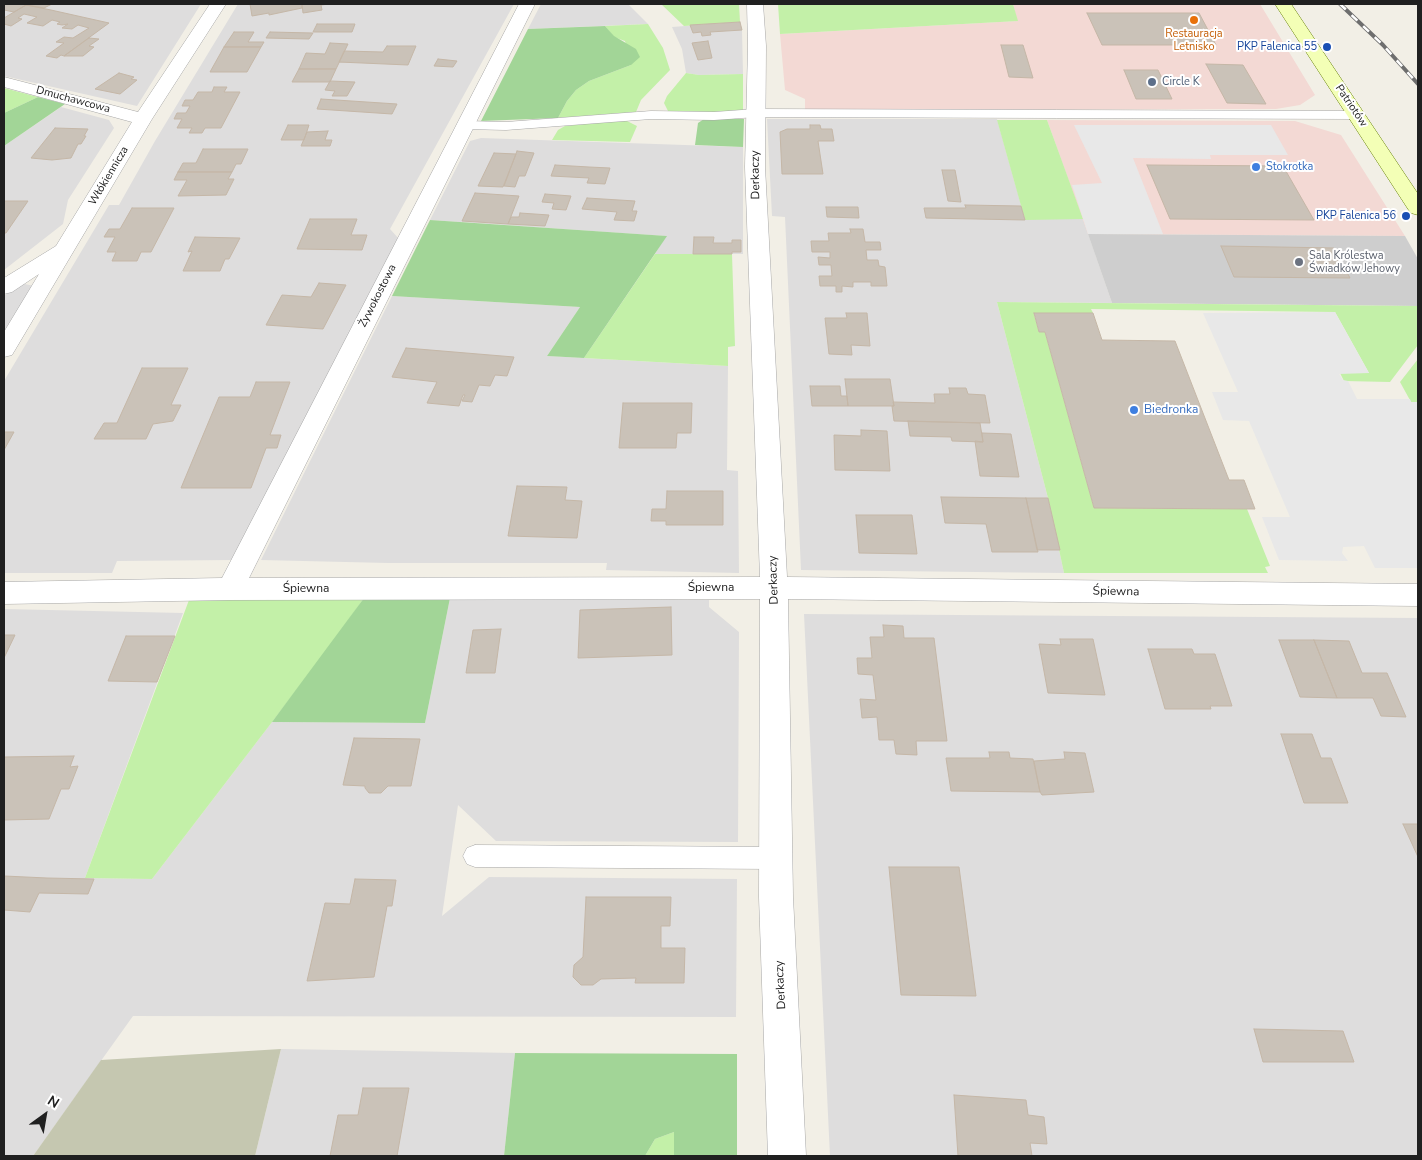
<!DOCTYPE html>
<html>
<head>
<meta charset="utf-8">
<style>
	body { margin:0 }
	#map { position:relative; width:1422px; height:1160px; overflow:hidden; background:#f2efe6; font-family:"Nunito Sans",sans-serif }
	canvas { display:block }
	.frame { position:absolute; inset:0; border:5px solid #202020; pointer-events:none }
	.north { position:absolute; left:20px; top:1090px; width:50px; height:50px; -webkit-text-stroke:4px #fff; paint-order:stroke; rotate:32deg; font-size:14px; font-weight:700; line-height:20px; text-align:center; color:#202020 }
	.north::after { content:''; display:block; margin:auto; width:18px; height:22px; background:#202020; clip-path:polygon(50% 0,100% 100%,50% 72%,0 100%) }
</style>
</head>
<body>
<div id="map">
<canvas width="1422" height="1160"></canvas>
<div class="frame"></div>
<div class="north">N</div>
</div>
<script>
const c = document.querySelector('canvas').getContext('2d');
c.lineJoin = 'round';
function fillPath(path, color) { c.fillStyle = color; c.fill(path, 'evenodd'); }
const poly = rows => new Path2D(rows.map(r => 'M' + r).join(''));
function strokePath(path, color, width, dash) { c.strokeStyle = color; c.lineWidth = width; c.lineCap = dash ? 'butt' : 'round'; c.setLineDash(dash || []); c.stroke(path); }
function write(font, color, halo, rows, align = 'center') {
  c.font = font + ' "Nunito Sans",sans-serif'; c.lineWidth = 4; c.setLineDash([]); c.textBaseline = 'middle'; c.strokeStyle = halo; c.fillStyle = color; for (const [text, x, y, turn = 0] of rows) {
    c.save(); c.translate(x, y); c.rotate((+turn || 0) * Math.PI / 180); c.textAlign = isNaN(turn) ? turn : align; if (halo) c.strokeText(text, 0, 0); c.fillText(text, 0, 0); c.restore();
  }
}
const residential = poly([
	[4,4,201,4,137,106,4,76],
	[238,4,514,4,390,229,399,239,232,560,117,561,112,573,4,573,4,381,109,205,119,205,155,141],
	[541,4,628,4,648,24,528,29],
	[740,22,742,30,743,74,699,75,686,73,682,49,672,27],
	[61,107,109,120,114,128,68,200,63,224,4,270,4,146],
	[767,119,997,119,1025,219,1083,219,1112,303,997,302,1048,498,1064,573,801,570,785,217,772,216],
	[481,138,743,147,743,254,655,254,666,236,430,220,470,141],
	[20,283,34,286,4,331,4,296],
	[392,296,580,307,547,356,728,366,727,470,738,471,739,573,606,570,607,563,388,563,261,560],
	[450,598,709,600,709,607,739,632,738,842,496,841,458,805,442,916,489,877,737,879,736,1017,133,1016,33,1156,4,1156,4,609,183,613,85,878,152,879,272,722,425,723],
	[804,614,1418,618,1418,1156,830,1156],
	[281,1049,515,1053,504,1156,255,1156]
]);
const commercial = poly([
	[1013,4,1260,4,1315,95,1300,105,1276,109,805,110,805,99,785,90,780,34,1017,21],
	[1047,120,1295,121,1341,135,1405,236,1088,234]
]);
const religious = poly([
	[1088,234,1405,236,1418,259,1418,306,1112,303]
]);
const construction = poly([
	[281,1049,255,1156,33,1156,101,1060]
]);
const grass = poly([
	[661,4,739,4,740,22,684,26],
	[778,4,1013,4,1018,21,780,34],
	[648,24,663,48,670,70,641,100,636,112,558,118,567,101,576,90,589,81,631,65,625,41,614,37,605,26],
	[686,73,699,75,743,74,743,110,710,113,668,111,664,103,667,96],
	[4,88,38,97,4,113],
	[997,120,1047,120,1083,219,1025,220],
	[611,121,627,121,637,126,630,142,552,140,558,130,565,126],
	[655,254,732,254,735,346,728,347,728,366,584,358],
	[997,302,1418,306,1418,345,1390,382,1344,381,1340,373,1369,373,1335,312,1091,309,1093,313,1034,314,1039,332,1045,332,1094,508,1247,509,1270,566,1265,567,1268,573,1064,573,1048,498],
	[1418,359,1418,402,1411,402,1400,382],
	[364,598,334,641,152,879,85,878,189,600],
	[674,1132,674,1156,645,1156,655,1139]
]);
const forest = poly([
	[605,26,614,36,636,49,640,57,631,65,589,81,576,90,567,101,558,118,481,121,528,29],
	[38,97,65,104,4,146,4,113],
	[704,119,744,119,743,147,695,145,698,123],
	[430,220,667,236,584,358,547,356,580,307,392,296],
	[364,598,450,598,425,723,272,722],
	[515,1053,737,1054,737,1156,674,1156,674,1132,655,1139,645,1156,504,1156]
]);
const parking = poly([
	[1074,125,1271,125,1288,155,1210,155,1211,159,1133,158,1163,234,1088,234,1072,185,1102,183],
	[1335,312,1369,373,1339,374,1343,380,1348,381,1357,399,1410,399,1411,402,1418,402,1418,568,1375,568,1364,546,1343,547,1342,553,1348,561,1279,560,1262,517,1290,517,1249,421,1223,420,1212,392,1238,392,1203,313]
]);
const building = poly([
	[4,4,21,4,26,5,14,12,4,10,4,4],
	[21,4,52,4,44,8,21,4],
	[250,4,302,4,302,8,269,15,269,13,252,16,250,4],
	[302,4,329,4,321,5,322,10,303,13,302,4],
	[26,5,51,10,109,23,64,56,61,55,57,58,46,56,64,43,56,42,64,37,73,38,89,28,78,25,72,29,62,28,68,24,62,25,57,24,60,22,52,20,43,26,27,23,37,17,24,14,18,18,22,19,11,26,4,24,4,18,26,5],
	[1087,13,1199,13,1216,45,1102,45,1087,13],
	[740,22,742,30,710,32,711,35,702,36,701,32,693,33,690,25,740,22],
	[317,24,355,24,352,32,313,32,317,24],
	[234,32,254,32,248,42,264,42,261,47,224,47,234,32],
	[270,32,313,33,309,39,266,38,270,32],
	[89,38,99,39,89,46,94,47,83,56,64,56,89,38],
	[708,41,712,58,698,60,692,43,708,41],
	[330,43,348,44,336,69,299,69,306,53,325,54,330,43],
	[1001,45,1023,45,1033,78,1009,77,1001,45],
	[387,46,416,46,408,65,339,62,344,51,383,52,387,46],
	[224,47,261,47,247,72,210,72,224,47],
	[438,59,457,61,453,67,434,66,438,59],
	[1206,64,1243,65,1266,104,1227,103,1206,64],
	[299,69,336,69,330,82,292,82,299,69],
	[1124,70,1158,70,1172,99,1136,99,1124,70],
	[119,73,134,77,131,79,137,80,120,94,95,89,119,73],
	[330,81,355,82,347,96,332,96,335,91,325,90,330,81],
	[214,87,227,87,224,92,240,92,221,128,205,128,202,133,189,133,192,128,177,128,182,119,174,119,177,113,186,113,190,106,182,106,185,100,193,100,198,92,212,92,214,87],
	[321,99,397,104,392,114,317,109,321,99],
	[288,125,309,125,304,140,281,140,288,125],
	[810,125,820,125,821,129,832,129,834,141,818,141,823,174,782,174,780,132,787,129,810,129,810,125],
	[55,128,88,129,84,136,86,136,81,144,78,144,71,158,52,160,31,158,55,128],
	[328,131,325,140,332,140,330,146,301,146,307,132,328,131],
	[203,149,248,149,241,164,236,164,232,172,178,172,183,163,196,163,203,149],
	[517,151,534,153,525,176,519,176,515,187,504,186,517,151],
	[494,153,516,154,503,187,478,186,494,153],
	[555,165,589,167,610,168,605,184,587,183,589,178,551,176,555,165],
	[1147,165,1283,166,1314,220,1170,219,1147,165],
	[942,170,955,170,961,202,948,201,942,170],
	[178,172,232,172,228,179,234,179,226,195,178,196,187,180,174,180,178,172],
	[475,193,519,196,508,224,462,221,475,193],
	[545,194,571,196,566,210,552,209,554,203,542,202,545,194],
	[587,198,635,201,632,211,637,211,634,221,614,220,617,212,582,209,587,198],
	[4,201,28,201,6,233,4,233,4,201],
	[965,205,1021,206,1025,220,926,218,924,208,966,208,965,205],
	[826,207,858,207,859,218,827,217,826,207],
	[132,208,174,208,151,252,141,252,137,261,112,261,116,252,107,252,115,237,104,237,109,229,120,229,132,208],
	[520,213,549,215,545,226,508,224,511,217,519,217,520,213],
	[310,219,357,219,351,235,367,235,362,250,297,249,310,219],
	[850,229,863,229,865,242,880,242,881,250,866,250,867,260,878,260,879,266,885,267,887,286,871,286,871,282,853,282,853,287,842,286,842,292,836,292,836,286,820,286,819,276,832,276,831,265,819,265,818,257,830,258,830,252,812,252,811,241,829,241,828,233,851,233,850,229],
	[195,237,240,238,229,259,225,259,220,271,183,271,192,251,188,252,195,237],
	[694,237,714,237,713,243,732,243,732,240,741,240,741,252,732,252,732,254,693,254,694,237],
	[1221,246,1334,248,1350,278,1234,277,1221,246],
	[319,283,346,285,323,329,266,325,282,295,311,297,319,283],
	[846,313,867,313,870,346,851,345,852,355,829,354,825,318,847,318,846,313],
	[1034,313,1093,313,1102,340,1175,341,1229,480,1244,480,1255,509,1094,508,1045,332,1039,332,1034,313],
	[406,348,514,357,507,376,495,375,490,386,479,385,472,402,462,401,465,395,463,395,459,406,427,403,437,382,392,377,406,348],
	[142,368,188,368,171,405,181,405,173,421,153,424,146,439,94,439,104,423,117,423,142,368],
	[845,379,890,379,894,406,848,406,845,379],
	[256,382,290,382,270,435,281,435,277,448,266,448,251,488,181,488,219,397,250,397,256,382],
	[810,386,840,386,841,396,847,396,848,406,812,406,810,386],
	[949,388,966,388,968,394,985,395,990,423,894,421,892,406,894,406,893,402,935,403,934,394,950,394,949,388],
	[623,403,692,403,691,433,677,433,676,448,619,448,623,403],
	[908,421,980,423,983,442,952,441,951,437,910,436,908,421],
	[861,430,887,431,890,471,835,470,834,435,861,436,861,430],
	[4,432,14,432,4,450,4,432],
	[982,433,1011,434,1019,477,980,476,975,441,983,442,982,433],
	[517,486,567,487,565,500,582,501,577,538,508,536,517,486],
	[667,491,723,491,723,525,666,525,666,521,651,521,652,509,666,509,667,491],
	[941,497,1026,498,1038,552,992,552,986,524,945,523,941,497],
	[1026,498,1048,498,1060,550,1037,550,1026,498],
	[856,515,912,515,917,554,859,553,856,515],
	[671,607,672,655,578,658,580,610,671,607],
	[883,625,903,626,904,638,934,638,947,741,916,741,917,755,896,754,894,740,879,740,877,717,862,718,860,699,876,700,873,675,858,674,857,658,872,658,870,637,884,637,883,625],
	[501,629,495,673,466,673,473,630,501,629],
	[4,635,15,635,4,658,4,635],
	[126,636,175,636,157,682,108,681,126,636],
	[1060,639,1093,639,1105,695,1048,693,1039,644,1061,645,1060,639],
	[1279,640,1314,640,1337,698,1300,697,1279,640],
	[1314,640,1349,641,1362,673,1387,673,1406,717,1381,716,1373,698,1337,698,1314,640],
	[1148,649,1192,649,1194,654,1215,654,1232,706,1210,706,1211,709,1165,709,1148,649],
	[1281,734,1312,734,1321,758,1331,758,1348,803,1304,803,1281,734],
	[354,738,420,739,411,786,388,786,381,793,369,793,365,788,365,786,343,785,354,738],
	[989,752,1009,752,1010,758,1033,759,1040,792,951,791,946,758,990,758,989,752],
	[1064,752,1085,753,1094,792,1042,795,1040,792,1034,761,1065,759,1064,752],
	[74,756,70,767,78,766,69,789,61,789,49,819,4,820,4,757,74,756],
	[1403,824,1418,824,1418,857,1403,824],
	[889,867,959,867,976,996,901,995,889,867],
	[4,876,47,878,94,879,88,894,39,893,30,912,4,910,4,876],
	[355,879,396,880,392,906,387,906,374,977,307,981,325,903,350,904,355,879],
	[586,897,671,897,670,926,661,926,661,948,685,948,684,983,635,983,636,978,601,979,593,985,581,985,573,977,574,965,583,957,586,897],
	[1254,1029,1343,1031,1354,1062,1263,1062,1254,1029],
	[363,1088,409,1088,397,1156,330,1156,338,1115,358,1115,363,1088],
	[954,1095,1026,1100,1028,1115,1044,1117,1047,1144,1030,1143,1032,1156,958,1156,954,1095]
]);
const service = poly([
	[756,109,1357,111,1364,115,1357,119,756,117,714,120,651,119,506,130,465,129,458,125,465,121,506,122,651,111,714,112,756,109],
	[475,845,776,847,784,850,788,858,784,866,776,869,475,867,467,864,463,856,467,848,475,845]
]);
const minor = poly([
	[210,4,226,4,152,119,15,350,12,355,4,357,4,332,39,274,12,292,4,294,4,278,56,246,132,122,4,87,4,77,138,112,210,4],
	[519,4,535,4,249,578,760,577,745,167,748,46,747,4,763,4,766,46,765,167,787,577,1418,584,1418,606,788,599,793,897,806,1156,768,1156,759,897,760,599,230,600,4,604,4,582,222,578,519,4]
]);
const secondary = poly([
	[1275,4,1291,4,1418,194,1418,215,1411,213,1408,209,1275,4]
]);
const rail = poly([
	[1340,4,1383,45,1418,84]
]);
const markers = [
	[1194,20,5,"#e8710a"],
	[1327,47,5,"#1a4fb4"],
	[1152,82,5,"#5c6f8a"],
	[1256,167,5,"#3f7fe0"],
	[1406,216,5,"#1a4fb4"],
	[1299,262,5,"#6b7280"],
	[1134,410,5,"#3f7fe0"]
];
const farFoodnames = [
	["Restauracja",1194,34],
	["Letnisko",1194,47]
];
const farTransitnames = [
	["PKP Falenica 55",1317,47],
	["PKP Falenica 56",1396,216]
];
const farServicenames = [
	["Circle K",1162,82]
];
const farStreetnames = [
	["Dmuchawcowa",73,100,15],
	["Patriotów",1351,106,56],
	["Włókiennicza",109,176,-59],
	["Żywokostowa",378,296,-63]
];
const farShopnames = [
	["Stokrotka",1266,167]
];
const farWorshipnames = [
	["Sala Królestwa",1309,256],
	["Świadków Jehowy",1309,269]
];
const streetNames = [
	["Derkaczy",756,175,-91],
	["Derkaczy",774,580,-92],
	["Śpiewna",711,588],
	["Śpiewna",306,589],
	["Śpiewna",1116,592,1],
	["Derkaczy",781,985,-93]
];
const shopNames = [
	["Biedronka",1144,410]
];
fillPath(residential, '#dedddd');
fillPath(commercial, '#f3d9d4');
fillPath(religious, '#cecece');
fillPath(construction, '#c5c7b0');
fillPath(grass, '#c3f0a8');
fillPath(forest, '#a2d597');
fillPath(parking, '#e8e8e8');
fillPath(building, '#cac2b8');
strokePath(building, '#c5b7a7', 1);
strokePath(service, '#a7a7a7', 1);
strokePath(minor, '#a7a7a7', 1);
strokePath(secondary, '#627e00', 1);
fillPath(service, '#fff');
fillPath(minor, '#fff');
fillPath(secondary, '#f3ffb6');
strokePath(rail, '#6e6e6e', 4);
strokePath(rail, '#fff', 2.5, [8]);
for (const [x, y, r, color] of markers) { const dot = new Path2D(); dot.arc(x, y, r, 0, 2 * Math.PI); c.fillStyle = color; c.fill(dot); strokePath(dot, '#fff', 2); }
write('11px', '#c56008', '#fff', farFoodnames);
write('11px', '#164399', '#fff', farTransitnames, 'right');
write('11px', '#4e5e75', '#fff', farServicenames, 'left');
write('11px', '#202020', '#fff', farStreetnames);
write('11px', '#366cbe', '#fff', farShopnames, 'left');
write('11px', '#5b616d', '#fff', farWorshipnames, 'left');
write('12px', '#202020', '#fff', streetNames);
write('12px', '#366cbe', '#fff', shopNames, 'left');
</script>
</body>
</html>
